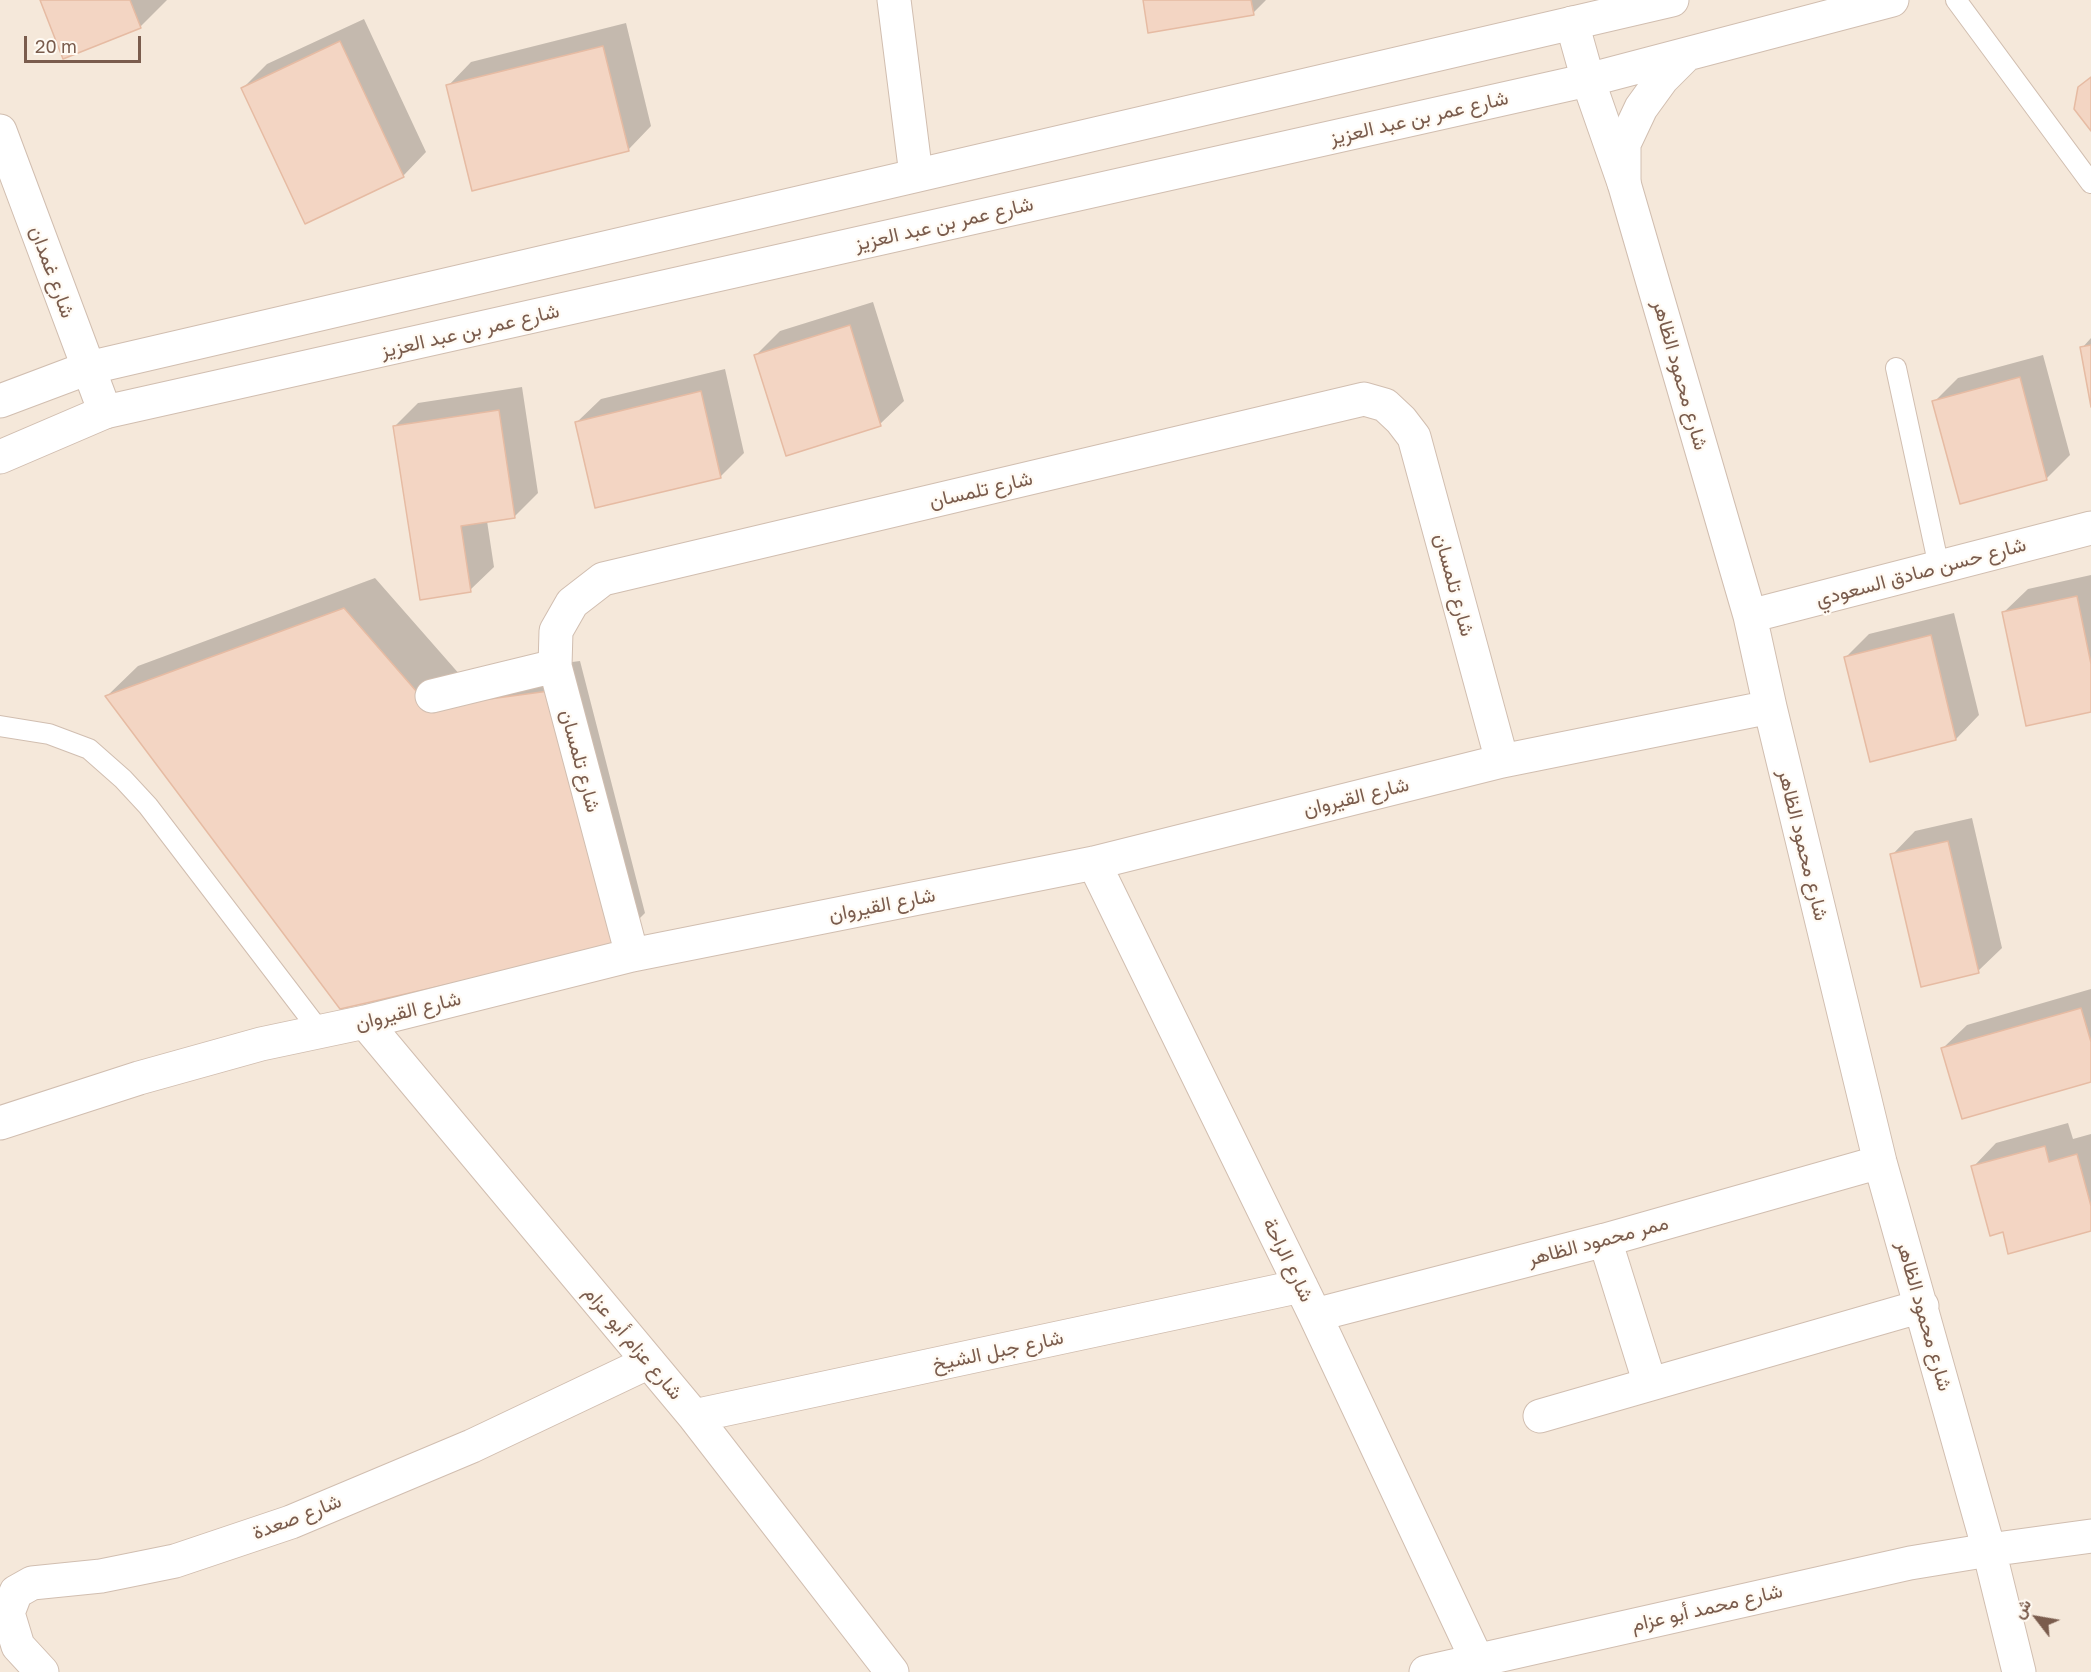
<!DOCTYPE html>
<html>
<head>
<meta charset="utf-8">
<style>
	body { margin:0 }
	#map { position:relative; width:2091px; height:1672px; overflow:hidden; background:#fdf6ec; font-family:"Golos Text",Vazirmatn,sans-serif }
	canvas { display:block }
	.north { position:absolute; left:2007px; top:1588px; width:60px; height:60px; -webkit-text-stroke:4px #fffaf3; paint-order:stroke; rotate:301deg; font-size:16px; font-weight:700; line-height:24px; text-align:center; color:#7a5c4d }
	.north::after { content:''; display:block; margin:auto; width:21px; height:27px; background:#7a5c4d; clip-path:polygon(50% 0,100% 100%,50% 72%,0 100%) }
	.scale { position:absolute; left:24px; top:36px; width:117px; height:27px; box-sizing:border-box; border:3px solid #7a5c4d; border-top:0; padding-left:8px; font-size:18px; line-height:21px; white-space:nowrap; color:#7a5c4d; -webkit-text-stroke:4px #fffaf3; paint-order:stroke }
</style>
</head>
<body>
<div id="map">
<canvas width="2091" height="1672"></canvas>
<div class="north">ش</div>
<div class="scale">20 m</div>
</div>
<script>
const c = document.querySelector('canvas').getContext('2d');
c.lineJoin = 'round';
function fillPath(path, color) { c.fillStyle = color; c.fill(path, 'evenodd'); }
const poly = rows => new Path2D(rows.map(r => 'M' + r).join(''));
function strokePath(path, color, width, dash) { c.strokeStyle = color; c.lineWidth = width; c.lineCap = dash ? 'butt' : 'round'; c.setLineDash(dash || []); c.stroke(path); }
function write(font, color, halo, rows, align = 'center') {
  c.font = font + ' "Golos Text",Vazirmatn,sans-serif'; c.lineWidth = 4.5; c.setLineDash([]); c.textBaseline = 'middle'; c.strokeStyle = halo; c.fillStyle = color; for (const [text, x, y, turn = 0] of rows) {
    c.save(); c.translate(x, y); c.rotate((+turn || 0) * Math.PI / 180); c.textAlign = isNaN(turn) ? turn : align; if (halo) c.strokeText(text, 0, 0); c.fillText(text, 0, 0); c.restore();
  }
}
const residential = poly([
	[0,0,2091,0,2091,1672,0,1672]
]);
const shadow = poly([
	[41,0,167,0,141,26,64,57],
	[1144,0,1266,0,1253,13],
	[364,19,426,152,403,176,243,88,267,64],
	[626,23,651,126,628,150,448,86,471,62],
	[873,302,904,401,880,424,756,355,780,331],
	[2091,338,2091,399,2082,348],
	[2043,355,2070,455,2046,479,1934,402,1958,378],
	[725,369,744,453,721,476,577,422,601,399],
	[522,387,538,493,515,516,487,521,494,567,470,590,394,427,418,403],
	[2091,575,2091,710,2004,612,2028,589],
	[375,578,461,676,580,661,645,913,614,944,107,696,138,666],
	[1954,613,1979,715,1956,739,1846,657,1869,634],
	[1972,818,2002,948,1978,971,1892,855,1915,831],
	[2091,989,2091,1081,1943,1048,1967,1025],
	[2068,1123,2073,1139,2091,1134,2091,1229,2004,1230,1973,1167,1996,1143]
]);
const building = poly([
	[40,0,130,0,141,28,63,59,40,0],
	[1143,0,1251,0,1254,15,1148,33,1143,0],
	[340,41,404,177,305,224,241,88,340,41],
	[603,46,629,151,472,191,446,85,603,46],
	[2091,77,2091,131,2074,109,2078,87,2091,77],
	[850,325,881,426,786,456,754,355,850,325],
	[2091,345,2091,407,2080,347,2091,345],
	[2020,377,2047,480,1960,504,1932,401,2020,377],
	[701,391,721,478,595,508,575,422,701,391],
	[499,410,515,518,461,526,471,592,420,600,393,426,499,410],
	[2077,596,2091,664,2091,712,2026,726,2002,612,2077,596],
	[344,608,430,707,549,691,615,946,340,1009,105,696,344,608],
	[1931,635,1956,740,1870,762,1844,657,1931,635],
	[1948,841,1979,973,1921,987,1890,854,1948,841],
	[2081,1008,2091,1042,2091,1082,1962,1119,1941,1048,2081,1008],
	[2045,1146,2049,1162,2077,1154,2091,1206,2091,1231,2008,1254,2003,1232,1990,1236,1971,1166,2045,1146]
]);
const service = poly([
	[1956,0,2091,183],
	[1896,368,1939,567],
	[0,726,49,734,89,749,123,779,148,806,319,1030]
]);
const minor = poly([
	[894,0,916,175],
	[1572,23,1588,80,1624,183,1750,616,1770,707,1880,1162,1989,1550,2019,1672],
	[0,131,105,412],
	[1750,616,2091,528],
	[432,696,555,666],
	[1094,863,1315,1315,1477,1660],
	[632,955,555,666,556,631,572,603,603,579,1364,399,1385,405,1401,420,1414,437,1502,761],
	[365,1022,694,1416,892,1672],
	[0,1123,139,1078,261,1044,365,1022,632,955,1094,863,1502,761,1770,707],
	[1605,1240,1650,1384],
	[1315,1315,1605,1240,1880,1162],
	[694,1416,1301,1286],
	[1540,1416,1922,1306],
	[42,1672,18,1646,8,1613,16,1592,32,1583,101,1576,175,1561,291,1522,472,1446,649,1362],
	[1426,1672,1910,1563,1989,1550,2091,1536]
]);
const tertiary = poly([
	[1624,183,1624,144,1641,108,1662,79,1687,54],
	[0,401,88,368,1672,0],
	[0,457,105,412,1588,80,1892,0]
]);
const streetNames = [
	["شارع عمر بن عبد العزيز",1419,118,-13],
	["شارع عمر بن عبد العزيز",944,224,-13],
	["شارع غمدان",52,272,70],
	["شارع عمر بن عبد العزيز",470,331,-13],
	["شارع محمود الظاهر",1680,375,74],
	["شارع تلمسان",981,490,-13],
	["شارع حسن صادق السعودي",1921,572,-15],
	["شارع تلمسان",1454,585,75],
	["شارع تلمسان",580,761,75],
	["شارع القيروان",1356,797,-14],
	["شارع محمود الظاهر",1803,845,76],
	["شارع القيروان",882,905,-11],
	["شارع القيروان",408,1011,-14],
	["ممر محمود الظاهر",1598,1241,-15],
	["شارع الراحة",1288,1260,64],
	["شارع محمود الظاهر",1924,1316,74],
	["شارع عزام أبو عزام",633,1343,50],
	["شارع جبل الشيخ",998,1351,-12],
	["شارع صعدة",297,1517,-21],
	["شارع محمد أبو عزام",1707,1608,-13]
];
fillPath(residential, '#f5e8da');
fillPath(shadow, '#0003');
fillPath(building, '#f3d5c3');
strokePath(building, '#e6bba3', 1.5);
strokePath(service, '#d1beb0', 22);
strokePath(minor, '#d1beb0', 35);
strokePath(tertiary, '#d1beb0', 35);
strokePath(service, '#fff', 20);
strokePath(minor, '#fff', 33);
strokePath(tertiary, '#fff', 33);
write('20px', '#7a5c4d', '#fffaf3', streetNames);
</script>
</body>
</html>
